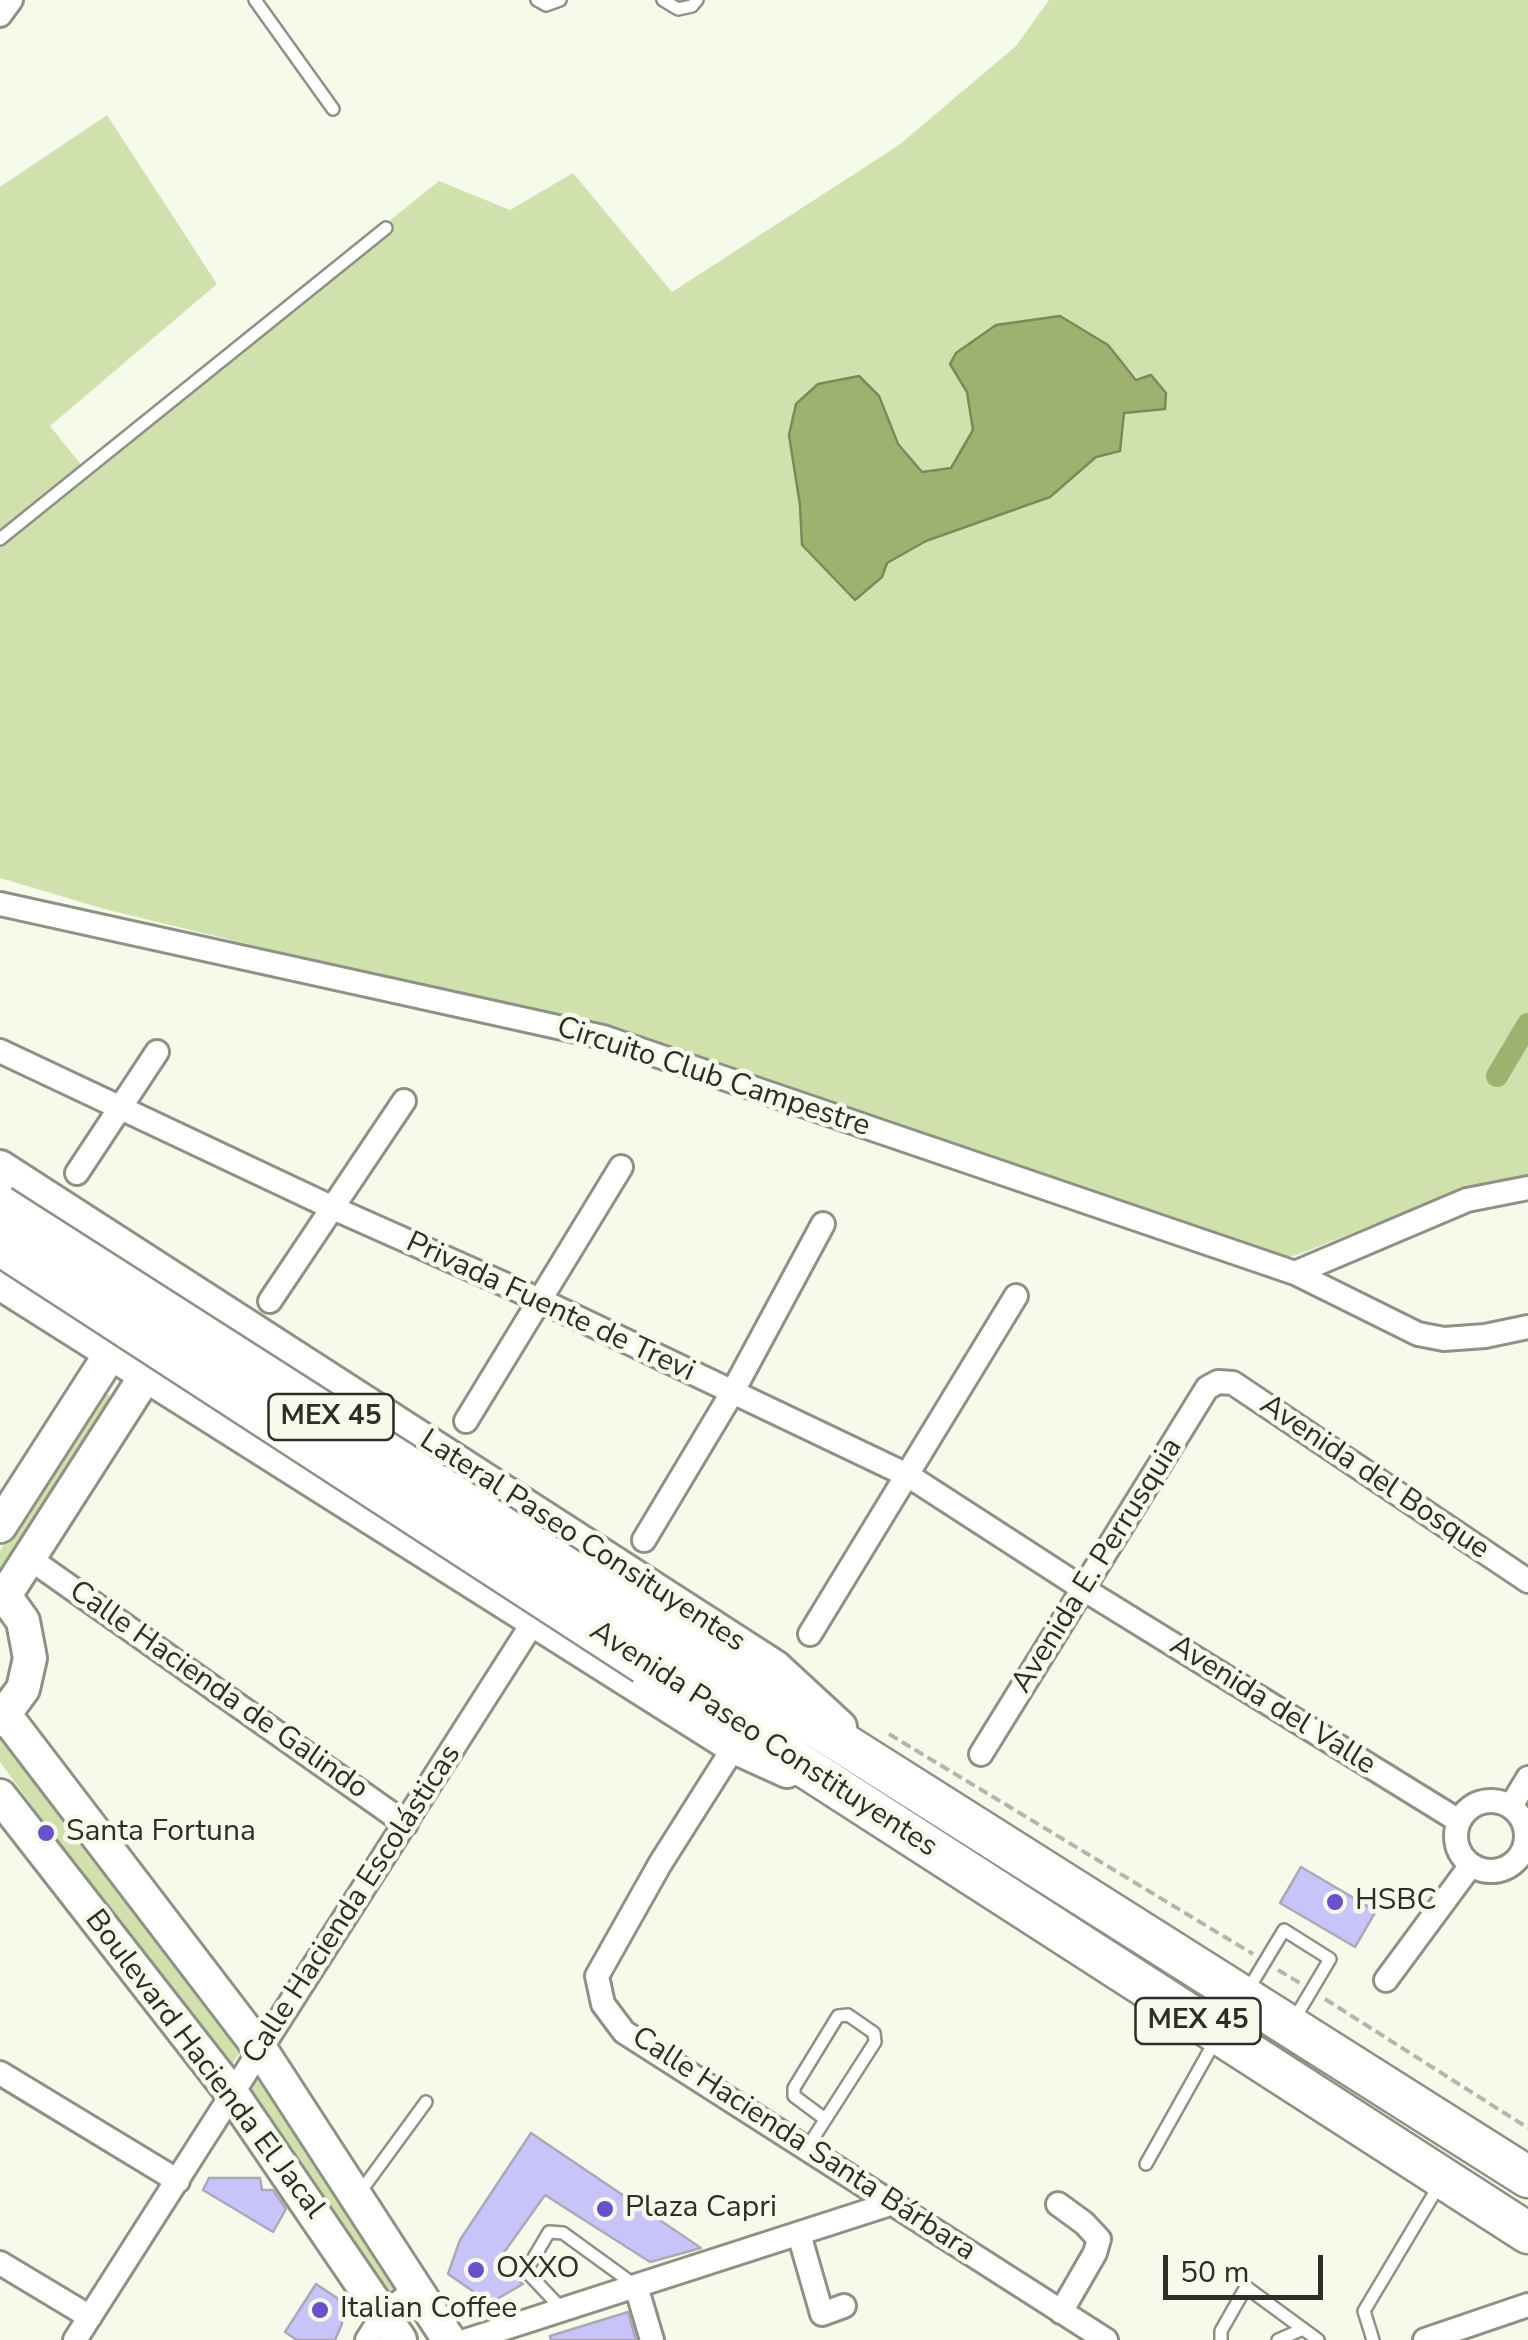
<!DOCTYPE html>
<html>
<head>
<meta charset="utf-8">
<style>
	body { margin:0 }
	#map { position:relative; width:1528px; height:2340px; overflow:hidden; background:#f5faeb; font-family:"Nunito Sans",sans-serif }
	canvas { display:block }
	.scale { position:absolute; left:1163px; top:2255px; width:160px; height:45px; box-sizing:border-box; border:5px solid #2c2e28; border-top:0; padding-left:12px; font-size:30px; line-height:35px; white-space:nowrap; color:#2c2e28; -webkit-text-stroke:8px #f5faeb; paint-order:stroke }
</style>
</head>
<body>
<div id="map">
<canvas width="1528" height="2340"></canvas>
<div class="scale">50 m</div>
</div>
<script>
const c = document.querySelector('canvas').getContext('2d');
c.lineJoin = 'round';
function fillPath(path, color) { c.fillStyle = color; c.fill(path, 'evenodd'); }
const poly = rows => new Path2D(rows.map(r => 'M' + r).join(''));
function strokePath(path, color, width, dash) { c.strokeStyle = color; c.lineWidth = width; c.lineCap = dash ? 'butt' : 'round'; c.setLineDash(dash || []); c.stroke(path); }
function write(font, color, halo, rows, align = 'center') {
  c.font = font + ' "Nunito Sans",sans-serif'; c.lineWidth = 9; c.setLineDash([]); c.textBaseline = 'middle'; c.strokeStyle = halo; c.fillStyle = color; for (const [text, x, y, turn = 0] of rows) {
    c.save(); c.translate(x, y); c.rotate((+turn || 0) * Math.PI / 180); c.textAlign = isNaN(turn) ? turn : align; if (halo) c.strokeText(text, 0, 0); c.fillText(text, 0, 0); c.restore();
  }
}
const green = poly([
	[1049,0,1528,0,1528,1180,1435,1200,1297,1255,1275,1259,606,1031,108,910,0,878,0,187,107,115,217,284,50,426,83,467,439,181,510,210,573,173,672,292,899,145,1016,46],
	[1108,345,1165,409,1124,413,1096,457,1050,497,926,541,887,563,817,559,802,545,800,505,879,396,898,444,922,472,951,468,973,430,967,392,950,363],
	[96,1385,115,1400,8,1575,0,1569,0,1551],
	[0,1726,246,2046,226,2071,0,1762],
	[266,2068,407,2287,384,2304,248,2095]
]);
const water = poly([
	[1060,316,1108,345,1136,380,1151,375,1166,393,1165,409,1124,413,1120,451,1096,457,1050,497,926,541,887,563,882,577,855,600,802,545,800,505,789,435,796,404,818,384,859,376,879,396,898,444,922,472,951,468,973,430,967,392,950,364,956,353,996,325,1060,316]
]);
const canal = poly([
	[1497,1076,1528,1024]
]);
const building = poly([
	[1301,1867,1376,1911,1355,1947,1280,1903,1301,1867],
	[531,2133,701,2248,650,2262,545,2195,495,2265,523,2284,490,2303,448,2274,460,2240,531,2133],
	[209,2178,260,2178,262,2190,273,2190,286,2209,273,2232,203,2190,209,2178],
	[316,2284,337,2298,341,2306,342,2324,335,2340,297,2340,285,2332,316,2284],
	[628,2312,636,2340,551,2340,550,2336,628,2312]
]);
const path = poly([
	[889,1734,1253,1954],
	[1278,1970,1300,1983],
	[1325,1999,1528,2128]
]);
const service = poly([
	[255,0,333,109],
	[537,0,546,5,560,0],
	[663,0,678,9,692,6,697,0],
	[0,539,386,228],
	[1246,1993,1284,1930,1330,1959,1292,2023],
	[807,2148,875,2042,874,2033,848,2015,838,2016,794,2088,794,2096,825,2119],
	[1146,2164,1215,2041],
	[358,2195,426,2102],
	[561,2308,526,2271,549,2232,563,2233,636,2286],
	[1221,2340,1221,2331,1246,2287,1318,2340],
	[1278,2340,1303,2329],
	[1373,2340,1364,2311,1441,2182]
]);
const minor = poly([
	[0,15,11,0],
	[0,904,603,1037,1295,1273,1418,1334,1444,1339,1485,1336,1528,1327],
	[0,1051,333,1208,540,1300,909,1476,1085,1590,1459,1821],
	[77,1173,157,1052],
	[1295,1273,1467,1200,1528,1188],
	[270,1301,404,1101],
	[466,1421,621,1167],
	[644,1540,732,1393,823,1224],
	[29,1558,406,1824],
	[810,1634,1016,1296],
	[734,1747,660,1864,597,1976,603,2004,624,2032,1106,2340],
	[981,1754,1207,1388,1218,1382,1233,1383,1528,1581],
	'1456 1836a35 35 0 1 1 70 0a35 35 0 1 1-70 0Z',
	[1511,1806,1528,1778],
	[1386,1980,1471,1865],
	[0,2073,178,2181],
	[1058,2204,1084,2223,1099,2239,1095,2253,1061,2312],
	[799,2234,822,2314,844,2306],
	[0,2263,90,2317],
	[636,2286,652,2340],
	[75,2340,534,1621],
	[367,2340,383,2315,416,2289],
	[468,2340,893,2203],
	[1425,2340,1528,2305]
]);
const secondary = poly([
	[0,1167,775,1667,840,1727],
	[0,1283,734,1747,787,1771],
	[0,1526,111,1353],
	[0,1589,23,1621,30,1658,23,1689,0,1720],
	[6,1594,157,1358],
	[5,1715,261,2050,449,2340],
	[0,1796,231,2092,400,2340]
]);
const trunk = poly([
	[662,1629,1528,2177],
	[645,1664,1528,2233]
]);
const trunkBridge = poly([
	[0,1206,662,1629],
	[0,1245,645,1664]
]);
const markers = [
	[46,1833,10,"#6a50c9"],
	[1335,1902,10,"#6a50c9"],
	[605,2209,10,"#6a50c9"],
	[476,2270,10,"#6a50c9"],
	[320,2310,10,"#6a50c9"]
];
const shields = [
	[331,1417,125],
	[1198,2021,125]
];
const shieldNames = [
	["MEX 45",331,1417],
	["MEX 45",1198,2021]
];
const streetNames = [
	["Circuito Club Campestre",713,1078,18],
	["Privada Fuente de Trevi",550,1308,25],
	["Avenida del Bosque",1374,1478,34],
	["Lateral Paseo Consituyentes",582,1542,33],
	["Avenida E. Perrusquia",1098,1566,-58],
	["Calle Hacienda de Galindo",218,1691,35],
	["Avenida del Valle",1272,1706,32],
	["Avenida Paseo Constituyentes",763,1740,33],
	["Calle Hacienda Escolásticas",353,1905,-57],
	["Boulevard Hacienda El Jacal",204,2065,53],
	["Calle Hacienda Santa Bárbara",803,2145,33]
];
const poiNames = [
	["Santa Fortuna",66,1833],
	["HSBC",1355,1902],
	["Plaza Capri",625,2209],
	["OXXO",496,2270],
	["Italian Coffee",340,2310]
];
fillPath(green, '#d1e1ae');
fillPath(water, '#9eb16f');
strokePath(water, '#7c8a5a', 2.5);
strokePath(canal, '#9eb16f', 22);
fillPath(building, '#c8c4f9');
strokePath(building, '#aaa9b7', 2.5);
strokePath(service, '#8e9285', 16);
strokePath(minor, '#8e9285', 28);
strokePath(secondary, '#8e9285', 38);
strokePath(trunk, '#8e9285', 45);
strokePath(path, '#b3b7ab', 4, [10, 5]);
strokePath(service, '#fff', 11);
strokePath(minor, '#fff', 22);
strokePath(secondary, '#fff', 32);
strokePath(trunk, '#fff', 40);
strokePath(trunkBridge, '#8e9285', 45, []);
strokePath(trunkBridge, '#fff', 40);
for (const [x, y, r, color] of markers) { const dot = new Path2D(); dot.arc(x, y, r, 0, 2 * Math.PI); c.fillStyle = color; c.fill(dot); strokePath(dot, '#f5faeb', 4); }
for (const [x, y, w] of shields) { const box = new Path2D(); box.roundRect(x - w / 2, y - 23, w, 46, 8); c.fillStyle = '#f5faeb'; c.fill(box); strokePath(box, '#2c2e28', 2.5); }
write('bold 28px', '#2c2e28', null, shieldNames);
write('30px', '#2c2e28', '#f5faeb', streetNames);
write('30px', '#2c2e28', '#f5faeb', poiNames, 'left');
</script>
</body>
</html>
